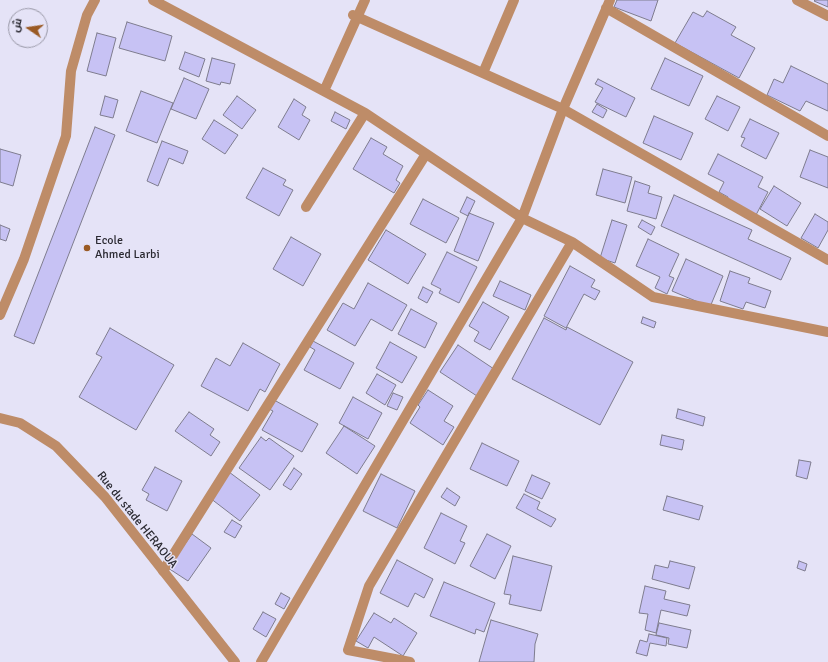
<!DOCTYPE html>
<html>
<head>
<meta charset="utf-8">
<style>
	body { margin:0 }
	#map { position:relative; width:828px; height:662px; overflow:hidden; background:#e5e3f7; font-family:Signika,Cairo,sans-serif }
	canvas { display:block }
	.north { position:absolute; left:8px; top:8px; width:40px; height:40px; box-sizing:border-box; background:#e5e3f7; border:1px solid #9a99a8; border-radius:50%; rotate:283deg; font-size:11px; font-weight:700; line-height:16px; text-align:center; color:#2a2931 }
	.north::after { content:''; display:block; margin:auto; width:14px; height:18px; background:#9a5a24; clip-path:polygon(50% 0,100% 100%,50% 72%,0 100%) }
</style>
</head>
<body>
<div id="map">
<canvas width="828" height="662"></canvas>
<div class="north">ش</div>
</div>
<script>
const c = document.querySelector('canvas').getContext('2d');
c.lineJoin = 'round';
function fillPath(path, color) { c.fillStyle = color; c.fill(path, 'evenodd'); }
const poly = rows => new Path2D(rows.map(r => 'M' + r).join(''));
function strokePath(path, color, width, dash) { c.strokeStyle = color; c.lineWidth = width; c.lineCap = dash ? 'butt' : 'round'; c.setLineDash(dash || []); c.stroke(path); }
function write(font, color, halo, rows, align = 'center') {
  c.font = font + ' Signika,sans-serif'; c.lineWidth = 3; c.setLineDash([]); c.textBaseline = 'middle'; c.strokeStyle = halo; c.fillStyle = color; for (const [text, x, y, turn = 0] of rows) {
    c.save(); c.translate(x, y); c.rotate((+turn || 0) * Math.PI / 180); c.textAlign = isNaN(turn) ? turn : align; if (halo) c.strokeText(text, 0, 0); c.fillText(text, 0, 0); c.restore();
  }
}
const building = poly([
	[617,0,658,0,651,21,614,7,617,0],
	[815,0,828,0,828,7,814,1,815,0],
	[707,11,736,27,731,35,755,48,739,78,675,43,693,12,703,17,707,11],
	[127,22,172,36,165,61,119,48,127,22],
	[97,33,116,38,106,76,87,71,97,33],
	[185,52,205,59,199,77,179,69,185,52],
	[212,58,235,64,230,84,221,82,220,85,206,81,212,58],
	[665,58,703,76,689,106,651,89,665,58],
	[791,66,828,84,828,111,806,101,800,111,767,95,774,79,783,83,791,66],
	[184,78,209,89,196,119,171,109,184,78],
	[598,79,635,98,626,117,595,102,603,88,595,84,598,79],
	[141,91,173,103,157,143,126,131,141,91],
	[105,96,118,100,113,118,100,115,105,96],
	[237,96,256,110,242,129,223,115,237,96],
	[717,96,740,107,728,131,705,119,717,96],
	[294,99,306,107,302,115,310,120,299,140,278,127,294,99],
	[597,104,607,110,603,118,592,112,597,104],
	[335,112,350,120,346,129,331,121,335,112],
	[654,116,693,133,681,160,643,143,654,116],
	[750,119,779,133,766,159,741,146,745,138,741,137,750,119],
	[214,120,238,135,225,154,202,139,214,120],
	[95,127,115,135,34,344,14,336,95,127],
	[371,138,387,147,383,154,403,166,396,180,400,183,394,193,353,169,371,138],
	[162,141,188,151,183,164,169,158,158,186,147,181,162,141],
	[0,149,21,155,13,186,0,182,0,149],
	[810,150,828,157,828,188,800,177,810,150],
	[718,154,763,177,758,187,768,192,756,215,727,200,728,197,719,192,724,182,708,174,718,154],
	[263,168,286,180,283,185,293,190,279,216,246,198,263,168],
	[603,169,632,177,625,203,596,195,603,169],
	[635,181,650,186,648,193,662,197,656,219,627,211,635,181],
	[774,186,801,203,787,226,760,209,774,186],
	[674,195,752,230,748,239,791,258,781,280,661,226,674,195],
	[467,197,475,201,468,216,460,212,467,197],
	[423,199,459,218,446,243,410,224,423,199],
	[469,213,494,223,478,261,454,251,469,213],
	[815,214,828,222,828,230,818,248,801,238,815,214],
	[612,220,627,225,615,263,600,258,612,220],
	[642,220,655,227,651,235,638,227,642,220],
	[0,225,10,229,6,241,0,239,0,225],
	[386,230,426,254,408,284,368,260,386,230],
	[291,237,321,254,303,286,273,269,291,237],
	[648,239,679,254,669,276,674,278,667,294,655,288,660,277,636,266,648,239],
	[447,252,477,267,459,303,439,293,441,289,431,284,447,252],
	[686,259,723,276,710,307,672,291,686,259],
	[570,266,595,280,591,287,600,291,595,300,584,294,566,328,544,316,570,266],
	[730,271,750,278,748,283,771,291,765,308,746,302,743,309,720,301,730,271],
	[500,281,531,295,525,310,493,296,500,281],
	[368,283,407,305,392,331,371,319,355,346,327,330,343,303,354,309,368,283],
	[423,287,433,292,427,303,418,298,423,287],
	[483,302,509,317,490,350,474,341,479,332,469,326,483,302],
	[411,309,437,323,425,348,398,334,411,309],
	[643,317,656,322,654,328,641,323,643,317],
	[544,318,566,330,567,327,633,362,600,425,512,379,544,318],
	[110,328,174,365,136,430,79,397,102,357,96,354,110,328],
	[313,341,354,363,340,389,304,370,315,350,310,347,313,341],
	[390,342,417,357,402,383,376,368,390,342],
	[243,343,280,364,265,392,260,389,248,411,201,386,216,358,230,366,243,343],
	[458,345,494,369,477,396,440,372,458,345],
	[377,374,396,385,385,405,366,393,377,374],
	[428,390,453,406,444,421,454,427,443,445,410,423,420,407,418,405,428,390],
	[393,393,403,397,397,410,387,406,393,393],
	[353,397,382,413,368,439,339,423,353,397],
	[274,400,318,424,302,452,262,430,273,411,269,409,274,400],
	[678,409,705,417,703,426,676,418,678,409],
	[189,412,214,429,210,435,220,442,211,456,175,431,189,412],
	[344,426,375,446,357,474,326,453,344,426],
	[662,435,684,440,682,450,660,445,662,435],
	[261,437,266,441,269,438,294,456,270,490,239,468,261,437],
	[482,443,519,461,507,486,470,469,482,443],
	[799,460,811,462,807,479,796,476,799,460],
	[155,467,182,481,167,511,146,500,149,494,142,490,155,467],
	[294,468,302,474,291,490,283,485,294,468],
	[229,472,260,495,240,521,210,498,229,472],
	[381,474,415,491,397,528,363,511,381,474],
	[532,475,550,483,542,499,525,491,532,475],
	[447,488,460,497,455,506,441,497,447,488],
	[524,494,540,502,537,509,556,519,551,527,516,508,524,494],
	[667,496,703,506,699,520,663,510,667,496],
	[441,513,467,526,460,541,465,543,455,564,424,548,441,513],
	[232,520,242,526,235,538,224,532,232,520],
	[192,534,211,548,188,581,168,568,192,534],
	[487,534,511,546,495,579,470,566,487,534],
	[513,556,552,566,541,611,509,604,511,595,504,594,513,556],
	[397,560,433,579,424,598,415,593,408,607,380,593,397,560],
	[670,561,695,567,689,589,652,579,655,565,668,568,670,561],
	[799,561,807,564,805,571,797,568,799,561],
	[444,582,495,603,484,632,476,629,475,634,430,616,444,582],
	[645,586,666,591,664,599,690,605,687,616,661,610,656,633,645,630,648,614,639,613,645,586],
	[281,593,290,598,284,609,275,604,281,593],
	[263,612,276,619,266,637,253,629,263,612],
	[374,613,391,623,394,618,417,633,403,656,374,637,368,648,356,641,374,613],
	[491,620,538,634,535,644,534,662,479,662,491,620],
	[659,623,691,630,687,648,668,644,669,638,656,635,659,623],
	[649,634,667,638,666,646,650,643,647,656,636,653,640,640,647,642,649,634]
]);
const minor = poly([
	[153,0,365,113],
	[797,0,828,16],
	[606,8,828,136],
	[353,15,563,109,828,260],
	[483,73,514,0],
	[324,91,365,0],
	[306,207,365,113,522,218,572,242,653,297,828,332],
	[0,315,24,259,66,136,71,71,87,15,95,0],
	[163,571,426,154],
	[261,662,522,218,563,109,610,0],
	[410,662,348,650,369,586,572,242]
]);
const tertiary = poly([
	[0,418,20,423,56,446,105,497,235,662]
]);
const markers = [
	[87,248,4,"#9a5a24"]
];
const poiNames = [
	["Ecole",95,241],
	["Ahmed Larbi",95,255]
];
const streetNames = [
	["Rue du stade HERAOUA",137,520,51]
];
fillPath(building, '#c7c2f4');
strokePath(building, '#7e7c8e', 1);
strokePath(minor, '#be8c68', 10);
strokePath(tertiary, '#be8c68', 10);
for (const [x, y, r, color] of markers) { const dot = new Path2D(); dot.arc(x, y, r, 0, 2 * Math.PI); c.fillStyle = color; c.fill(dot); strokePath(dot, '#e5e3f7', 1.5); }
write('12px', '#2a2931', '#e5e3f7', poiNames, 'left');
write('12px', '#2a2931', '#e5e3f7', streetNames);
</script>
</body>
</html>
